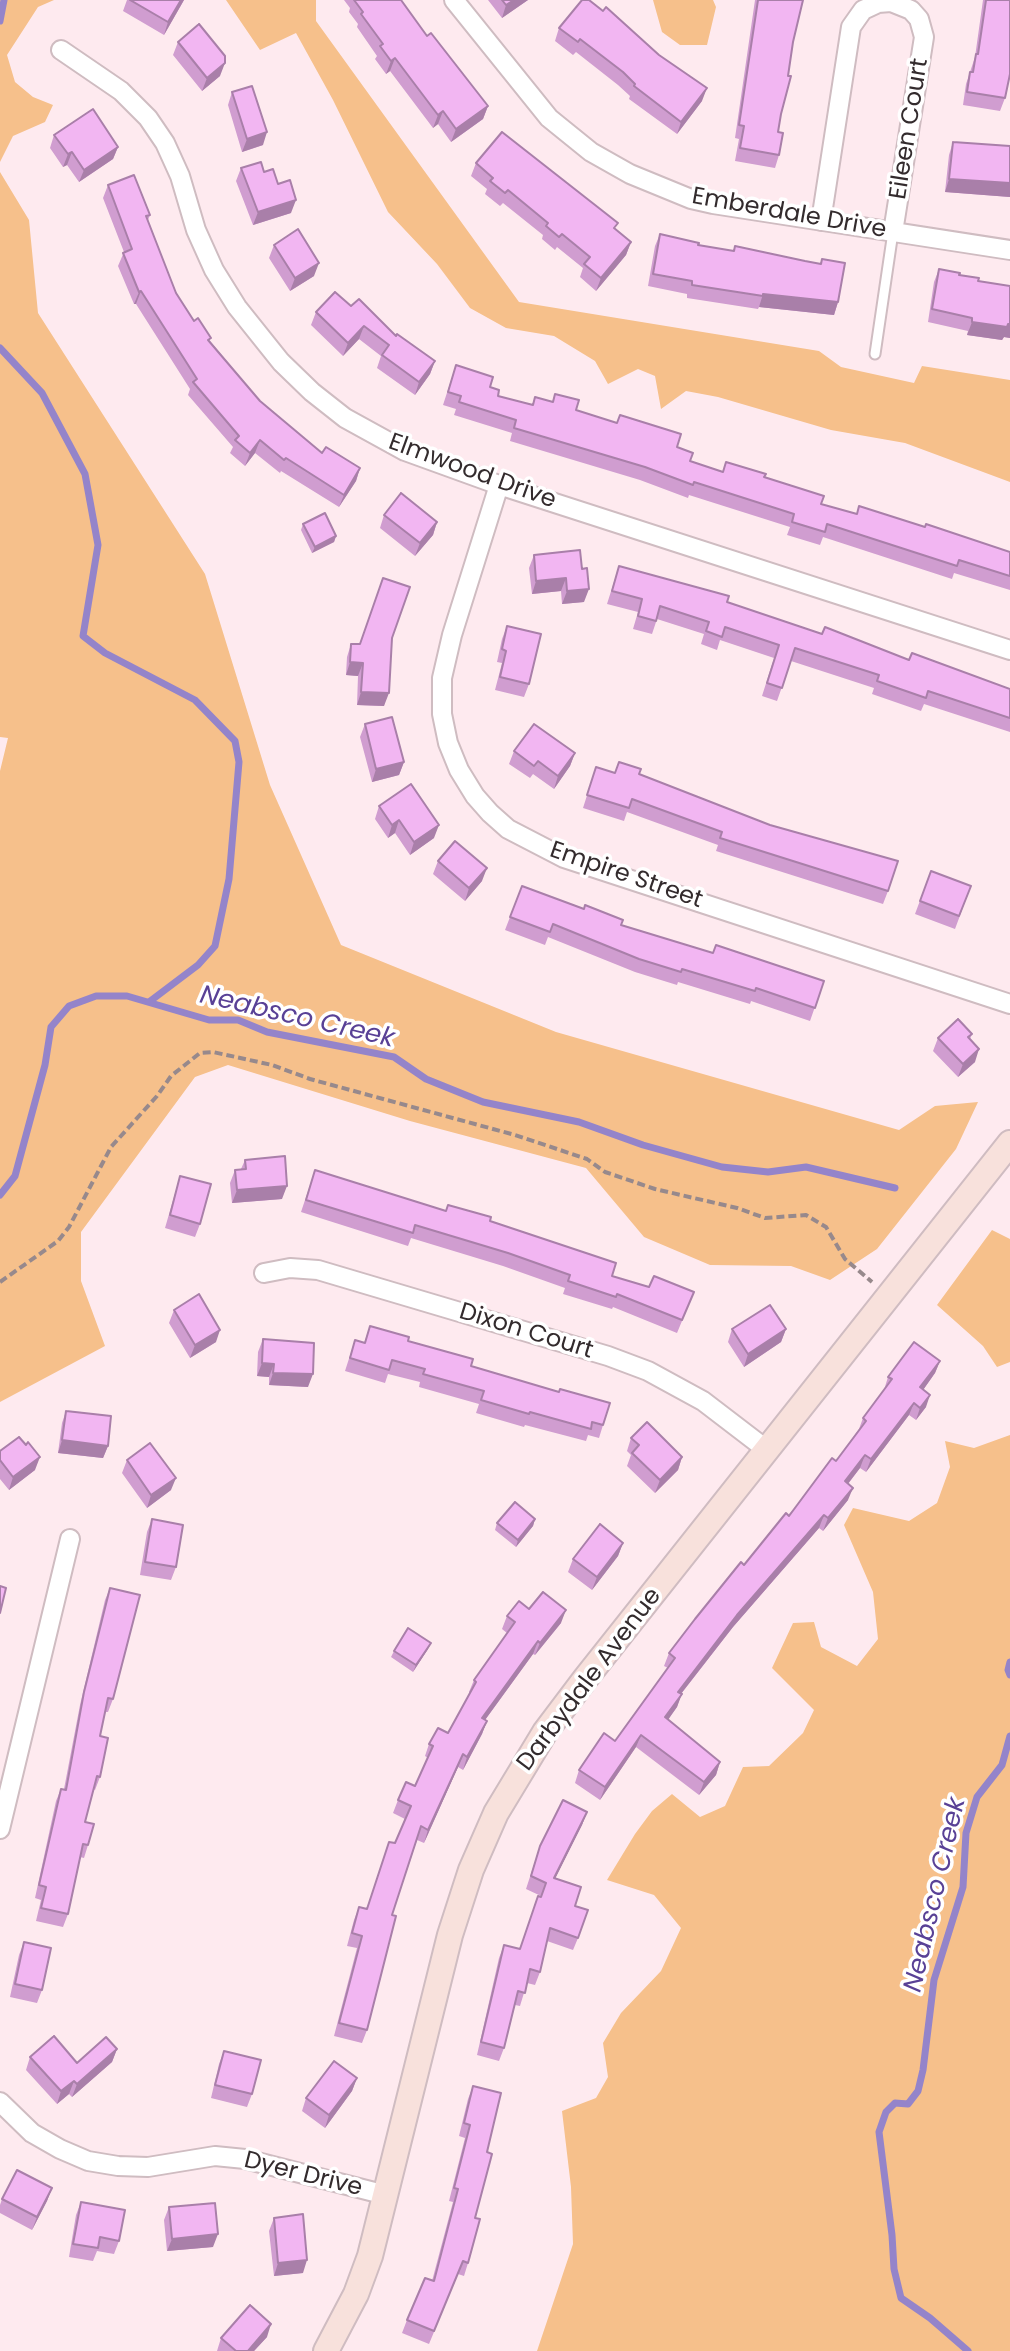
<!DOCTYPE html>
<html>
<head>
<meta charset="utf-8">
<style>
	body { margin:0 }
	canvas { display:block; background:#feeaef }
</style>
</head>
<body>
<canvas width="1010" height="2351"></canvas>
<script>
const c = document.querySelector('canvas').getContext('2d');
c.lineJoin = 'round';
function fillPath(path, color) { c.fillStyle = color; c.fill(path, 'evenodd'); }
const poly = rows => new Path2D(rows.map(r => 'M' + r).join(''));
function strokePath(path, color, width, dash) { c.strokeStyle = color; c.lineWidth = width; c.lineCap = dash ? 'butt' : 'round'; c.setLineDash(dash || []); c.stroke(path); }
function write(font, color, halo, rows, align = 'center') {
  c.font = font + ' Poppins,sans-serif'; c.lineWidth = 7; c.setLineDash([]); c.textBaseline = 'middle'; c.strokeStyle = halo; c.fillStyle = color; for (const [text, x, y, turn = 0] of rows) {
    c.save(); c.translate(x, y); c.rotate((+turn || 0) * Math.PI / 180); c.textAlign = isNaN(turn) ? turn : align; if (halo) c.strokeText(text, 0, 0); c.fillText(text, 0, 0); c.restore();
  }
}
const green = poly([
	[0,0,54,0,38,7,7,55,15,82,33,97,53,105,45,122,13,136,0,162],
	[226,0,316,0,316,21,519,302,819,351,841,367,914,383,922,366,1010,380,1010,482,905,443,831,430,718,397,686,391,661,409,655,376,638,369,608,384,595,361,554,336,506,328,470,308,437,264,388,212,333,100,296,33,260,50],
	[653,0,713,0,716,7,707,45,680,45,662,32],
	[0,172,29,220,38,313,205,574,270,785,341,945,556,1032,899,1130,935,1106,978,1102,956,1149,877,1249,830,1280,791,1266,710,1265,644,1237,586,1168,410,1121,228,1065,195,1077,81,1232,81,1281,105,1346,0,1402,0,771,8,738,0,737],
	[992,1230,1010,1239,1010,1362,997,1367,983,1346,937,1305],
	[1010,1435,1010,2351,537,2351,573,2244,571,2187,562,2111,596,2098,608,2077,603,2043,621,2013,661,1971,681,1928,654,1895,607,1880,635,1834,652,1811,672,1794,700,1817,725,1806,743,1767,769,1766,803,1733,814,1710,772,1668,793,1623,814,1622,821,1647,857,1666,878,1639,873,1592,844,1525,853,1508,909,1521,937,1503,950,1467,945,1441,974,1448]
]);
const stream = poly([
	[0,21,4,0],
	[0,348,42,393,85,474,98,545,83,636,105,653,195,700,235,741,239,762,229,879,215,946,198,965,149,1002],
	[0,1195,15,1176,45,1065,51,1027,69,1006,96,996,127,996,209,1020,238,1020,267,1032,394,1057,426,1079,483,1102,579,1122,643,1145,722,1167,768,1172,806,1167,895,1188],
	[1010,1662,1008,1670,1010,1675],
	[968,2351,930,2318,901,2298,894,2269,892,2235,879,2132,886,2112,895,2103,908,2104,918,2091,923,2070,934,1980,963,1887,966,1833,977,1797,1002,1765,1010,1736]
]);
const path = poly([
	[0,1282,58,1241,69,1227,111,1147,157,1096,171,1076,200,1053,213,1052,272,1065,310,1079,515,1135,587,1159,605,1172,655,1189,737,1208,765,1218,806,1215,826,1227,845,1259,872,1282]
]);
const lane = poly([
	[875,354,893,232]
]);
const street = poly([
	[454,0,549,118,591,152,630,174,691,199,713,204,1010,250],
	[61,50,121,91,148,118,165,143,180,176,196,230,214,270,237,307,281,362,312,392,345,418,405,451,499,485,1010,650],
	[821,221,851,27,863,10,878,3,891,2,911,10,919,19,924,37,893,232],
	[499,485,452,635,442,678,442,714,448,743,459,770,475,796,490,813,508,829,564,858,1010,1004],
	[264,1273,290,1268,318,1270,608,1356,648,1371,703,1401,767,1450],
	[0,1829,70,1539],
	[0,2102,32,2133,60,2149,88,2161,118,2166,148,2167,215,2156,245,2159,386,2195]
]);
const secondary = poly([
	[326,2351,356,2294,370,2256,450,1935,471,1870,496,1813,545,1732,585,1679,1010,1143]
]);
const wall = poly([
	[127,0,184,0,164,35,123,11],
	[344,0,401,0,427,36,488,106,483,119,451,142,438,124,433,128,390,71,386,74,375,59,377,56,357,27,358,24,349,12,350,8],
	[488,0,528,0,502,18],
	[755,0,803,0,793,42,778,132,779,155,775,168,735,161,739,139,735,138],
	[983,0,1010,0,1005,98,1000,111,963,105,966,84,975,57],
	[559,28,702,101,677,134,629,99,630,96,618,85,576,52,573,55,555,41],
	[178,42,220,76,202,91,173,55],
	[232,92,263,145,242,152,228,105],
	[54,135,118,147,113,159,79,182,67,165,63,167,50,148],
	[953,142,1010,146,1010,197,945,192,949,155],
	[476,163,616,229,631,242,626,255,596,291,580,277,583,268,557,247,555,250,542,239,543,235,503,203,500,206,485,194,487,189,471,176],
	[241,168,264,172,278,184,291,213,253,225,236,181],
	[108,185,150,215,148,220,176,293,194,321,210,341,260,401,322,453,360,468,356,481,339,507,281,471,280,473,255,453,245,466,230,453,233,447,188,395,190,389,136,304,134,304,118,266,124,252,103,198],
	[660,234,698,245,733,251,735,246,805,261,820,264,822,259,838,302,834,315,759,307,758,309,687,298,687,294,648,286,655,246],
	[274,245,314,276,290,291,269,258],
	[939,269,978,281,1010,286,1010,338,1004,337,1002,340,967,335,968,331,928,322,934,282],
	[351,306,435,361,430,374,415,395,377,368,381,356,359,339,343,356,311,325,316,312],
	[456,365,490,387,498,396,532,405,535,397,552,402,555,394,576,410,677,447,690,461,723,472,764,477,821,504,857,514,925,527,1010,552,1010,590,954,573,952,579,823,537,820,545,787,535,790,527,689,495,688,498,640,480,510,441,512,433,454,415,456,409,443,405],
	[384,515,437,522,433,535,415,556,380,528],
	[303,524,336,536,334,542,312,553,301,530],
	[580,550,584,602,562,604,561,591,532,594,529,568,534,555],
	[619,566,822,634,1010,689,1010,732,924,704,921,711,872,694,874,688,791,661,777,701,762,696,774,658,720,640,717,650,701,644,704,634,657,619,652,634,633,629,638,612,607,604],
	[507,626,529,684,524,697,495,690,502,663,497,662,502,639],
	[392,638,384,706,357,705,358,676,346,675,347,657,351,644,360,644],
	[365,724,404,762,399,775,372,782,360,737],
	[514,751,575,753,570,766,554,789,533,774,530,778,509,764],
	[596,767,615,773,639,774,888,891,883,904,716,851,718,845,627,812,624,821,583,808],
	[379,806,434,838,410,855,395,833,388,838,375,819],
	[438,861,482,881,465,901,433,874],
	[931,871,971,886,955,929,915,914],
	[522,886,621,925,713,953,824,981,810,1021,751,1001,750,1004,678,982,677,985,635,972,548,937,545,945,505,930],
	[972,1034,970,1039,975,1062,958,1077,933,1051,938,1038],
	[245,1160,282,1199,232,1203,230,1183,235,1170,241,1169],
	[315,1170,445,1211,490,1221,612,1276,649,1287,694,1292,677,1333,613,1307,612,1309,563,1294,565,1288,503,1266,411,1238,408,1246,301,1212],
	[180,1176,200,1224,195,1237,165,1228],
	[174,1310,216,1342,190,1358,169,1323],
	[370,1326,471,1366,603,1425,599,1438,588,1435,586,1441,525,1425,524,1427,476,1413,479,1404,419,1387,420,1382,388,1374,385,1383,345,1371,355,1340,364,1343],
	[732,1329,786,1329,781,1342,744,1367,728,1342],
	[263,1339,308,1387,269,1385,269,1377,257,1376,258,1352],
	[940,1361,935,1373,923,1390,926,1407,916,1420,909,1415,866,1472,860,1468,848,1484,848,1500,823,1531,819,1528,733,1627,681,1694,677,1707,668,1719,720,1762,716,1775,699,1795,636,1747,600,1800,575,1783,579,1770,615,1741,668,1668,664,1666,669,1653,744,1565,836,1461,859,1429,863,1418,884,1390,888,1377],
	[66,1411,108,1446,103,1458,58,1453,62,1423],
	[631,1438,682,1457,678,1470,655,1493,627,1466,631,1455,627,1451],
	[0,1451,35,1470,9,1490,0,1479],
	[127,1460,171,1490,147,1508,122,1473],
	[152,1519,176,1567,171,1580,140,1575,147,1532],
	[535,1519,533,1526,516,1547,495,1530,497,1523],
	[623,1543,618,1556,592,1590,568,1572,573,1559],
	[110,1588,113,1699,108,1712,105,1712,100,1736,100,1777,95,1790,93,1789,85,1822,88,1845,84,1858,80,1857,68,1914,63,1927,36,1921,41,1900,35,1898,56,1801,61,1789,64,1789,80,1705,105,1600],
	[529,1609,561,1623,535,1655,533,1654,485,1720,487,1721,482,1734,463,1770,458,1767,424,1843,417,1840,392,1915,367,2030,362,2043,334,2036,357,1948,347,1946,354,1920,359,1907,366,1909,405,1819,393,1813,398,1800,415,1786,428,1758,425,1756,429,1744,448,1733,470,1693,469,1692,474,1680,507,1633,502,1629,507,1616],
	[428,1649,413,1672,391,1657,394,1651],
	[587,1812,582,1825,555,1878,575,1906,578,1938,573,1950,547,1941,540,1972,535,1985,527,1983,520,2006,515,2005,504,2048,499,2061,477,2055,499,1958,504,1945,520,1949,541,1896,526,1889,540,1846],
	[24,1942,42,1990,37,2003,10,1997,19,1955],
	[117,2049,112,2062,72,2097,69,2094,57,2104,26,2070,30,2057,77,2063],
	[224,2051,252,2094,247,2107,211,2098,219,2064],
	[357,2078,352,2091,325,2128,302,2111,306,2098],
	[473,2086,487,2152,468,2263,464,2276,458,2274,429,2344,402,2333,407,2320,432,2281,453,2202,449,2201,465,2138,459,2136,468,2099],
	[52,2188,47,2201,32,2230,0,2213,0,2205,2,2199],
	[81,2202,119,2241,114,2254,97,2251,93,2261,69,2257,76,2215],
	[169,2207,213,2247,167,2251,164,2220],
	[274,2218,303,2273,274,2276,269,2231],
	[267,2337,254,2351,217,2351,221,2338]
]);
const shadedWall = poly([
	[181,0,184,0,164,35,168,22],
	[514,0,528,0,502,18,506,5],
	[395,58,390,71,386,74,391,61],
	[225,63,220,76,202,91,207,78],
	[707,88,702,101,677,134,681,122],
	[488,106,483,119,451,142,456,129],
	[443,111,438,124,433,128,438,115],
	[267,132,263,145,242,152,247,139],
	[118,147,113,159,79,182,84,170],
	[72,152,67,165,63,167,68,154],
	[949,179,1010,183,1010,197,945,192],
	[296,200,291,213,253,225,258,212],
	[631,242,626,255,596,291,601,278],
	[319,263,314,276,290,291,295,278],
	[141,291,136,304,134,304,139,292],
	[763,294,838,302,834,315,759,307],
	[972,322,1010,324,1010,338,1004,337,1002,340,967,335],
	[364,326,359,339,343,356,348,343],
	[435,361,430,374,415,395,419,382],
	[260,440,255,453,245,466,250,453],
	[360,468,356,481,339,507,344,495],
	[437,522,433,535,415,556,420,543],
	[336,536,334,542,312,553,315,547],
	[566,578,561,591,532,594,536,581],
	[589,589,584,602,562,604,567,591],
	[350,662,363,663,358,676,346,675],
	[361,692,389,693,384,706,357,705],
	[575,753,570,766,554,789,558,776],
	[404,762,399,775,372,782,376,769],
	[399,820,395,833,388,838,392,825],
	[439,825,434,838,410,855,414,842],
	[487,868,482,881,465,901,469,888],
	[979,1049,975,1062,958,1077,963,1064],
	[287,1186,282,1199,232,1203,237,1190],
	[786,1329,781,1342,744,1367,748,1354],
	[220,1330,216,1342,190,1358,195,1345],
	[940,1361,935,1373,916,1400,920,1387],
	[262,1363,274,1364,269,1377,257,1376],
	[273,1373,313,1374,308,1387,269,1385],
	[930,1395,926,1407,916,1420,920,1408],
	[914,1403,909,1415,866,1472,871,1459],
	[62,1440,108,1446,103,1458,58,1453],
	[865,1455,860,1468,840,1494,845,1481],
	[40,1457,35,1470,9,1490,13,1477],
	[682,1457,678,1470,655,1493,660,1480],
	[176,1478,171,1490,147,1508,151,1495],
	[853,1488,848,1500,823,1531,828,1518],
	[824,1515,819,1528,733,1627,673,1704,678,1692,737,1615],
	[535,1519,533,1526,516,1547,518,1540],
	[623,1543,618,1556,592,1590,597,1577],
	[566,1610,561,1623,535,1655,540,1643],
	[538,1641,533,1654,477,1731,482,1718],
	[431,1643,428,1649,413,1672,416,1665],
	[682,1694,677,1707,661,1730,665,1717],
	[487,1721,482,1734,463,1770,467,1757],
	[641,1735,636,1747,600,1800,605,1787],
	[463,1754,458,1767,424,1843,428,1830],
	[720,1762,716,1775,699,1795,704,1782],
	[587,1812,582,1825,549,1891,554,1878],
	[117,2049,112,2062,72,2097,77,2084],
	[357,2078,352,2091,325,2128,329,2115],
	[74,2081,69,2094,57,2104,61,2091],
	[52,2188,47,2201,32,2230,37,2217],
	[218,2234,213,2247,167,2251,172,2239],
	[307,2260,303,2273,274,2276,278,2263],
	[271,2324,267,2337,254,2351,248,2351]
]);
const building = poly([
	[130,0,181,0,168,22,130,0],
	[354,0,401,0,427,36,431,33,488,106,456,129,443,111,438,115,395,58,391,61,380,46,383,44,361,14,363,12,354,0],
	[502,0,514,0,506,5,502,0],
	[582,0,589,0,603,11,606,7,659,55,707,88,681,122,634,86,635,84,623,72,580,39,578,42,559,28,582,0],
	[758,0,803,0,793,42,788,76,791,76,781,114,778,132,783,133,779,155,740,148,744,126,739,125,758,0],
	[986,0,1010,0,1010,74,1005,98,967,92,970,72,973,72,976,54,978,54,986,0],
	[199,24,225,56,225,63,207,78,178,42,199,24],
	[252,86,267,132,247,139,232,92,252,86],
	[93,109,118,147,84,170,72,152,68,154,54,135,93,109],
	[502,132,618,223,614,228,631,242,601,278,584,264,590,257,562,234,559,237,546,226,548,223,508,190,505,193,490,181,493,178,476,163,502,132],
	[953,142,1010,146,1010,183,949,179,953,142],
	[261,162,264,172,273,169,278,184,290,180,296,200,258,212,241,168,261,162],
	[134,175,150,215,146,216,176,293,194,321,198,318,211,338,208,340,260,401,322,453,326,447,360,468,344,495,286,458,284,460,260,440,250,453,235,440,239,436,193,382,197,379,141,291,139,292,123,253,132,249,108,185,134,175],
	[298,229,319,263,295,278,274,245,298,229],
	[660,234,699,243,698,245,734,251,735,246,805,261,821,264,822,259,845,263,838,302,763,294,763,296,692,285,692,281,653,274,660,234],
	[939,269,960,273,959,275,979,278,978,281,1010,286,1010,324,1008,324,1007,327,972,322,972,318,932,309,939,269],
	[335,292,351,306,359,299,396,336,397,334,435,361,419,382,382,355,389,345,364,326,348,343,316,312,335,292],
	[456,365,493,377,490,387,499,390,498,396,533,405,535,397,553,402,555,394,579,400,576,410,617,423,620,415,681,434,677,447,693,453,690,461,723,472,726,462,766,474,764,477,824,496,821,504,857,514,859,506,925,527,926,524,1010,552,1010,576,959,560,957,566,827,524,825,532,792,522,794,514,694,482,693,485,645,467,514,428,516,420,459,402,461,396,448,392,456,365],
	[401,493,437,522,420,543,384,515,401,493],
	[325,513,336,536,315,547,303,524,325,513],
	[580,550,582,569,587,568,589,589,567,591,566,578,536,581,534,555,580,550],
	[619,566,729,596,727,602,822,634,825,627,909,660,912,653,1010,689,1010,718,928,691,926,698,877,681,879,675,795,648,782,688,767,683,779,645,725,627,722,637,706,631,709,622,660,606,656,621,638,616,642,599,612,591,619,566],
	[383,578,410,587,392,638,389,693,361,692,363,663,350,662,351,644,360,644,383,578],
	[507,626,541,634,529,684,500,677,506,651,502,649,507,626],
	[392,717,404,762,376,769,365,724,392,717],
	[534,724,575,753,558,776,538,761,534,766,514,751,534,724],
	[619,762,641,769,639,774,770,825,898,861,888,891,720,838,722,832,632,799,629,808,587,795,596,767,615,773,619,762],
	[411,784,439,825,414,842,399,820,392,825,379,806,411,784],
	[455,841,487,868,469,888,438,861,455,841],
	[931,871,971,886,959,916,920,901,931,871],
	[522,886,584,909,585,905,623,920,621,925,713,953,716,945,824,981,815,1008,756,988,755,991,682,969,681,972,639,959,553,924,550,932,510,917,522,886],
	[958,1019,972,1034,968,1037,979,1049,963,1064,938,1038,958,1019],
	[285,1156,287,1186,237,1190,235,1170,246,1169,245,1160,285,1156],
	[315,1170,446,1211,448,1205,491,1217,490,1221,616,1263,612,1276,649,1287,654,1276,694,1292,682,1320,617,1294,616,1297,568,1281,570,1275,508,1253,415,1225,413,1233,306,1200,315,1170],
	[180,1176,211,1184,200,1224,170,1215,180,1176],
	[199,1294,220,1330,195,1345,174,1310,199,1294],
	[770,1305,786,1329,748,1354,732,1329,770,1305],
	[370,1326,409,1337,408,1341,473,1359,471,1366,559,1392,560,1389,610,1403,603,1425,592,1422,591,1429,530,1412,529,1414,481,1400,484,1391,423,1374,425,1369,392,1360,389,1370,350,1358,355,1340,365,1343,370,1326],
	[263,1339,314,1343,313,1374,273,1373,274,1364,262,1363,263,1339],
	[914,1342,940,1361,920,1387,930,1395,920,1408,914,1403,871,1459,865,1455,845,1481,853,1488,828,1518,824,1515,737,1615,678,1692,682,1694,665,1717,720,1762,704,1782,641,1735,605,1787,579,1770,604,1733,615,1741,675,1658,669,1653,695,1619,741,1562,744,1565,786,1513,789,1516,832,1458,836,1461,866,1421,863,1418,892,1379,888,1377,914,1342],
	[66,1411,111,1416,108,1446,62,1440,66,1411],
	[647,1422,682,1457,660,1480,632,1453,639,1445,631,1438,647,1422],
	[19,1437,26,1445,28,1442,40,1457,13,1477,0,1460,0,1451,19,1437],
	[150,1443,176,1478,151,1495,127,1460,150,1443],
	[515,1502,535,1519,518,1540,497,1523,515,1502],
	[152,1519,183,1525,176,1567,145,1562,152,1519],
	[600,1524,623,1543,597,1577,573,1559,600,1524],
	[0,1586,6,1588,0,1613,0,1586],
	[110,1588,140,1595,113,1699,108,1698,100,1736,108,1738,100,1777,97,1776,85,1822,94,1824,88,1845,83,1844,68,1914,41,1908,46,1887,39,1885,61,1789,66,1790,84,1692,110,1588],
	[543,1592,566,1610,540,1643,538,1641,482,1718,487,1721,467,1757,463,1754,428,1830,421,1826,392,1915,396,1916,367,2030,339,2023,362,1936,352,1933,359,1907,367,1909,389,1842,395,1843,411,1806,398,1800,406,1782,415,1786,433,1746,429,1744,438,1728,448,1733,476,1682,474,1680,515,1622,507,1616,519,1601,529,1609,543,1592],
	[408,1628,431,1643,416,1665,394,1651,408,1628],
	[563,1800,587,1812,554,1878,581,1887,575,1906,588,1910,578,1938,550,1928,540,1972,530,1969,525,1993,518,1991,504,2048,481,2042,504,1945,520,1949,538,1896,541,1897,546,1883,531,1876,540,1846,563,1800],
	[24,1942,51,1948,42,1990,15,1984,24,1942],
	[54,2036,77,2063,106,2037,117,2049,77,2084,74,2081,61,2091,30,2057,54,2036],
	[224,2051,261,2060,252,2094,215,2085,224,2051],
	[334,2061,357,2078,329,2115,306,2098,334,2061],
	[473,2086,501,2093,487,2152,492,2154,475,2218,480,2219,468,2263,463,2261,434,2331,407,2320,425,2278,434,2281,458,2189,454,2188,470,2125,464,2123,473,2086],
	[17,2170,52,2188,37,2217,2,2199,17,2170],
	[81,2202,125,2210,119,2241,100,2237,98,2248,73,2244,81,2202],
	[215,2203,218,2234,172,2239,169,2207,215,2203],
	[303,2214,307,2260,278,2263,274,2218,303,2214],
	[250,2305,271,2324,248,2351,236,2351,221,2338,250,2305]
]);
const streetNames = [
	["Eileen Court",910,129,-81],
	["Emberdale Drive",789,214,10],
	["Elmwood Drive",472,472,20],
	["Empire Street",626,876,19],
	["Dixon Court",526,1332,17],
	["Darbydale Avenue",590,1680,-53],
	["Dyer Drive",303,2175,14]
];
const waterNames = [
	["Neabsco Creek",297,1018,13],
	["Neabsco Creek",936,1895,-77]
];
fillPath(green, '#f6c08b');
strokePath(stream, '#9484ca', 7);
strokePath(lane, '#cfbcc1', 13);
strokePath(street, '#cfbcc1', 22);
strokePath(secondary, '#cfbcc1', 28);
strokePath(path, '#97898c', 4, [8, 4]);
strokePath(lane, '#fff', 9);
strokePath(street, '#fff', 18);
strokePath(secondary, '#f8e1dc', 24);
fillPath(wall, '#d09dd0');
fillPath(shadedWall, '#a97fa9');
fillPath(building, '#f2b6f2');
strokePath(building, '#a97fa9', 2);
write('24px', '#332b2d', '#fff', streetNames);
write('italic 26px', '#594196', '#fff', waterNames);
</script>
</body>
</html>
